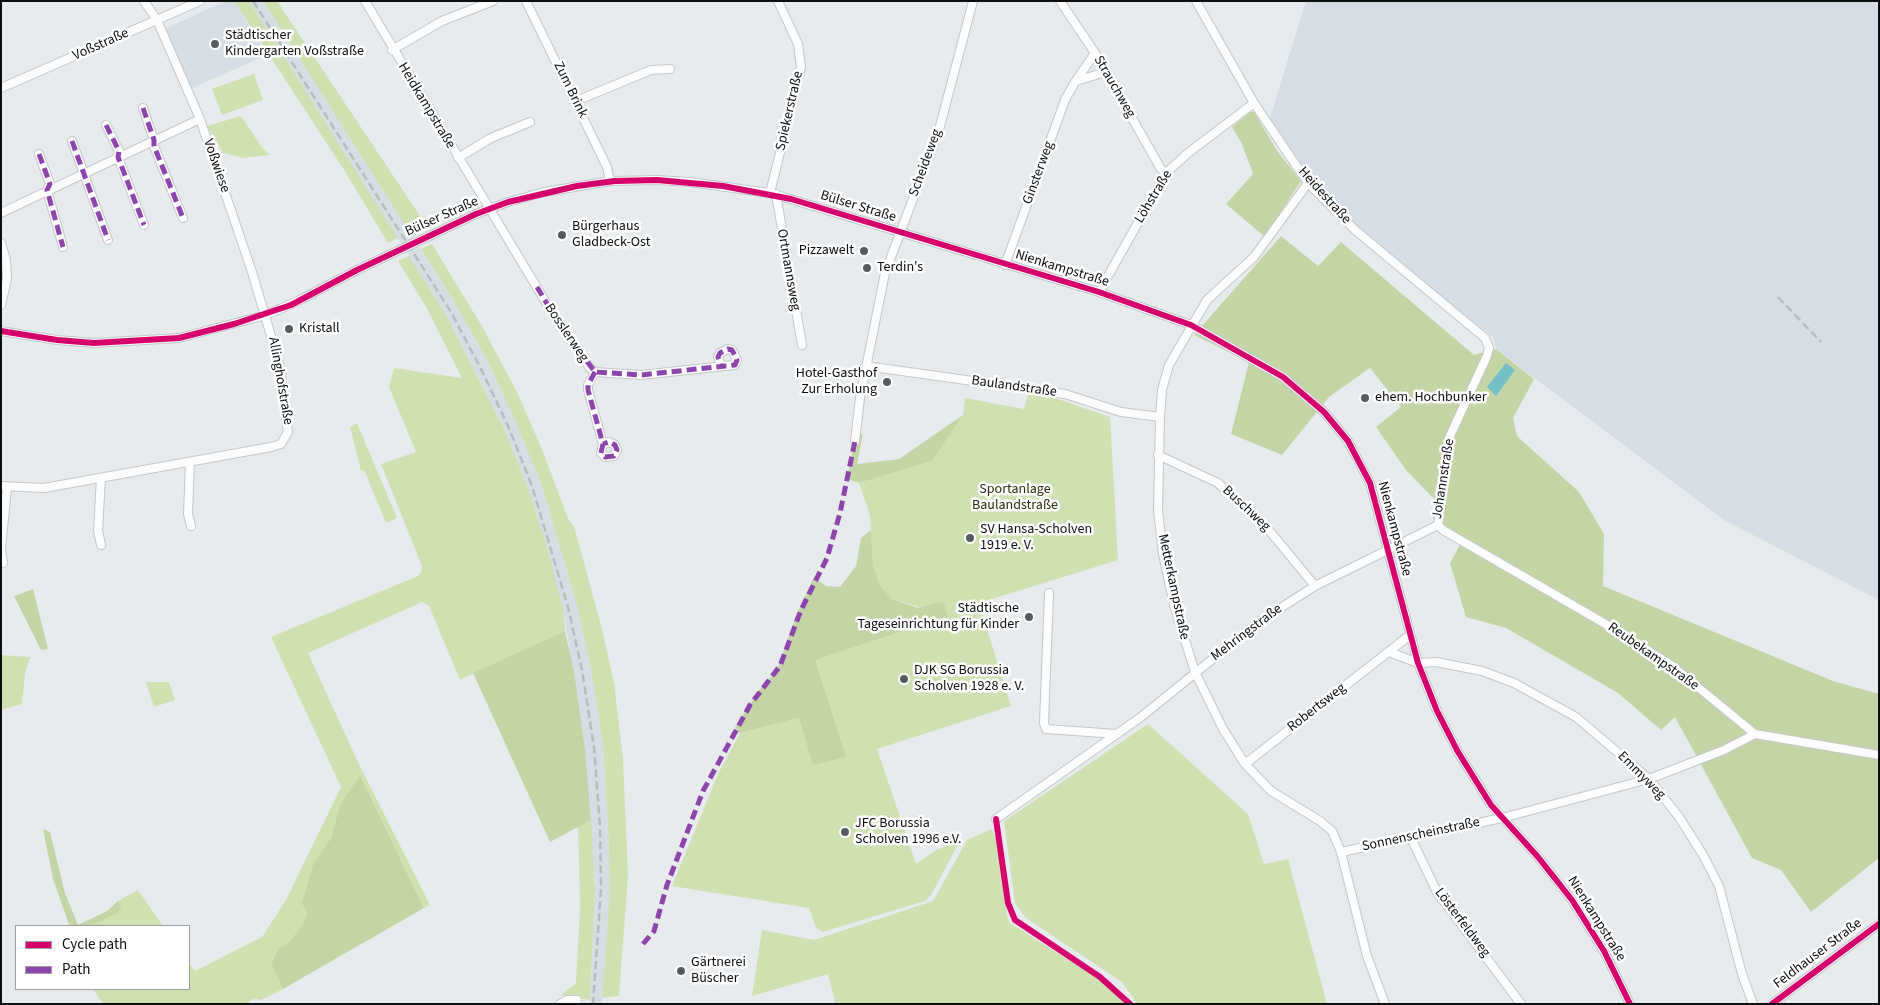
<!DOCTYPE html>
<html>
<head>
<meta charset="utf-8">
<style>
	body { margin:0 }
	#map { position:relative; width:1880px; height:1005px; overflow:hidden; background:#e8ebed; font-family:"Source Sans 3",sans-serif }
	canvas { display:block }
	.frame { position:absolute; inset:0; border:2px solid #0b0d0f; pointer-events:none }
	.legend { position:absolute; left:15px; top:925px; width:175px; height:65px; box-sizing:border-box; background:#fff; border:1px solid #9d9e9f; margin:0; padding:6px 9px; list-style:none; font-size:15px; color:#0b0d0f }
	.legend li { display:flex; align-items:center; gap:10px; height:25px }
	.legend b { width:25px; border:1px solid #9d9e9f }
</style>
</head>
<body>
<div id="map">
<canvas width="1880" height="1005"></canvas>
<div class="frame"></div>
<ul class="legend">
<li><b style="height:6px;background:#d6006c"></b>Cycle path</li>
<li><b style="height:6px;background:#8e44ad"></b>Path</li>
</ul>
</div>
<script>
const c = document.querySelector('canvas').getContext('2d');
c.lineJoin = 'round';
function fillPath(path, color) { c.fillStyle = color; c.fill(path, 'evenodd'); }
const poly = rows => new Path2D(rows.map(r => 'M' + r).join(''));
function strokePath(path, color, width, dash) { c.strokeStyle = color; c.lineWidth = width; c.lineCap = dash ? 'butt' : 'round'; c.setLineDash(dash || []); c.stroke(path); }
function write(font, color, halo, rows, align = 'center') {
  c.font = font + ' "Source Sans 3",sans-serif'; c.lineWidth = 5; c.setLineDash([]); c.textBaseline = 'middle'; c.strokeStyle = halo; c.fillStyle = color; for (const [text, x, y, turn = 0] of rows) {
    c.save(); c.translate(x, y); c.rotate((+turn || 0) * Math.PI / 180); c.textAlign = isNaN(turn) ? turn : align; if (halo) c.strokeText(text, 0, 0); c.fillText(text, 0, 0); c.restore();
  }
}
const built = poly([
	[225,1,234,1,267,55,190,89,167,33,167,28],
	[249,1,263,1,458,308,489,364,517,425,541,483,577,606,591,669,603,746,608,826,610,888,602,1004,590,1004,595,888,585,749,563,608,528,488,504,429,446,315],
	[1306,1,1879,1,1879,600,1724,520,1496,349,1493,337,1453,306,1344,214,1318,186,1269,121]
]);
const green = poly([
	[234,1,249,1,398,238,388,243,346,173],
	[263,1,277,1,426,225,410,233],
	[254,74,263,100,222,115,212,89],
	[241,116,261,146,269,155,243,158,223,153,207,126],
	[432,244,483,328,518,394,543,452,569,521,574,526,602,629,614,683,623,759,628,876,619,996,602,998,610,888,608,826,603,746,591,669,577,606,541,483,517,425,489,364,458,308,421,249],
	[409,256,446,315,504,429,528,488,547,547,563,608,565,631,460,680,429,606,422,602,308,653,357,760,430,905,424,908,360,775,340,804,331,838,314,862,307,913,303,924,289,942,278,949,271,962,283,989,261,1000,254,999,245,1004,103,1004,93,989,189,989,189,963,195,971,262,937,286,900,341,787,271,637,418,576,421,572,422,566,381,464,416,452,389,387,394,368,462,378,426,307,398,261],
	[1028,394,1058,399,1110,417,1118,560,979,603,1011,706,877,749,916,864,936,850,960,841,931,895,925,901,823,932,816,928,809,908,672,886,718,774,740,733,799,718,814,660,948,616,892,599,879,584,873,564,870,515,859,483,932,460,963,415,965,398,1024,409],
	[357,423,397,518,386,523,364,470,361,471,350,427],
	[1,655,30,657,25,673,22,704,1,710],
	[146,682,169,682,175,700,154,707],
	[1148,724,1248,814,1264,864,1288,859,1327,1004,1137,1004,1122,982,1026,918,1015,903,1004,821],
	[591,820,595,888,590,1000,561,995,576,983,580,907,578,826],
	[992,829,997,843,1007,915,1010,923,1100,980,1127,1004,836,1004,828,974,752,996,762,930,814,940,933,901,967,840],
	[138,890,163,926,91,926,122,907,118,901]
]);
const forest = poly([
	[1250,112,1254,112,1278,152,1301,181,1265,237,1226,204,1253,174,1242,144,1232,127],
	[1281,236,1318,266,1341,242,1474,355,1496,349,1534,379,1513,418,1517,436,1579,492,1604,534,1603,586,1833,681,1879,694,1879,858,1811,912,1781,870,1752,858,1675,717,1661,730,1618,693,1506,628,1466,617,1450,563,1461,543,1442,533,1433,520,1436,501,1406,470,1376,427,1401,407,1370,368,1329,397,1282,455,1231,434,1249,362,1194,335],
	[963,415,932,461,859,483,850,480,848,473,856,435,863,434,857,464,899,459],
	[871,530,873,564,879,584,892,599,918,608,943,601,948,616,815,660,846,757,813,765,799,718,740,733,735,727,760,689,777,670,797,613,814,577,826,586,840,587,856,566,861,538],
	[33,589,48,649,41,650,14,596],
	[565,631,574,672,585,749,591,820,550,842,473,673],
	[360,775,424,908,283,989,271,963,278,949,289,942,303,924,307,913,302,903,314,862,331,838,340,804],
	[43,829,50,832,65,893,78,925,107,911,118,901,122,907,117,913,91,926,69,925,53,879]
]);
const water = poly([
	[1506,363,1515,370,1496,396,1487,387]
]);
const minor = poly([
	[365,1,548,306,590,368,595,372,641,375,725,366,735,365,737,360,732,350,728,349,720,353,718,357,721,366],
	[526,1,607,167,610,181],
	[1060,1,1095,53,1161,169,1166,173],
	[1196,1,1254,103,1308,183,1355,230,1485,338,1489,348,1487,356,1449,438,1438,525],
	[392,50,442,21,493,1],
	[1076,81,1106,72],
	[1,88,200,1],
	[576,101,651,70,670,69],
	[143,108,154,140,154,146,183,218],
	[106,125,119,151,118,157,144,225],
	[72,141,108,240],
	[39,154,50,184,47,190,63,247],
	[458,158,491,138,530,122],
	[1308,183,1254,257,1207,300,1169,365,1162,390,1160,417,1158,510,1163,554,1174,605,1195,672,1223,729,1245,764,1271,791,1320,821,1332,831,1341,852,1367,956,1385,1004],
	[770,193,801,67,798,44,778,1],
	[776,194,802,345],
	[1,213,200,119],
	[438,232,476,214,508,202,544,192,610,181,657,180,690,182,770,193,1099,292,1191,325,1283,377,1324,412,1348,441,1370,483,1418,663,1437,711,1458,752,1491,805,1538,857,1572,900,1604,951,1630,1004],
	[1,243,6,260,7,279,1,305],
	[1005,265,1065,100,1075,82,1095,53],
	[1099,292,1166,173,1188,153,1254,103],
	[1,331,57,340,94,343,179,338,266,315,298,301,357,270],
	[866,366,1065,394,1121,412,1160,417],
	[595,372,588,385,588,390,603,444,601,453,605,457,614,456,617,450,615,445,609,442,603,444],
	[855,441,860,398,885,273,939,130,973,1],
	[1158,455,1218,483,1268,529,1315,586],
	[190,462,188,514,191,526],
	[101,478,98,531,101,545],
	[1,486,44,488,271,447,281,444,288,432,279,363,252,272,200,119,157,20,144,1],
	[1438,525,1443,530,1602,622,1671,665,1755,734,1879,755],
	[1,549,7,488],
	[1,550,3,563],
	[1049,593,1044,723,1046,729,1117,734],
	[1389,652,1418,663,1436,662,1482,671,1514,683,1576,717,1649,779,1679,817,1703,855,1719,886,1742,974,1753,1004],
	[1245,764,1410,635],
	[996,819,1141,717,1251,628,1282,607,1315,586,1438,525],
	[1411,838,1437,892,1521,1004],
	[1341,852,1502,818,1649,779,1724,750,1755,734],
	[560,1004,567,1000,577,1000],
	[1772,1004,1879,924]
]);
const rail = poly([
	[253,1,451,312,481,369,509,428,532,486,568,607,582,670,594,747,600,826,601,889,593,1004],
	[1778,297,1821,342]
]);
const minorBridge = poly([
	[357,270,438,232]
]);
const quiet = poly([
	[143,108,154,140,154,146,183,218],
	[106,125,119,151,118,157,144,225],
	[72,141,108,240],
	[39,154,50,184,47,190,63,247],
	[537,287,561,327,595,372,641,375,725,366,735,365,737,360,732,350,728,349,720,353,718,357,721,366],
	[595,372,588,385,588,390,603,444,601,453,605,457,614,456,617,450,615,445,609,442,603,444],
	[643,944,654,931,667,885,703,791,750,705,780,666,801,610,827,558,840,513,855,441]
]);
const cycleway = poly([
	[1,331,57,340,94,343,179,338,234,324,291,305,357,270,476,214,508,202,577,186,615,181,657,180,723,186,791,199,1099,292,1191,325,1283,377,1324,412,1348,441,1370,483,1418,663,1437,711,1458,752,1491,805,1538,857,1572,900,1604,951,1630,1004],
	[996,819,1008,903,1015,920,1100,977,1130,1004],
	[1772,1004,1879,924]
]);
const markers = [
	[215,44,5,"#585b5d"],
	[562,235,5,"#585b5d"],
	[864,251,5,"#585b5d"],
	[867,268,5,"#585b5d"],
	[289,329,5,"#585b5d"],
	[887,382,5,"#585b5d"],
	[1365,398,5,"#585b5d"],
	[970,538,5,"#585b5d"],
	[1029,617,5,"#585b5d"],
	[904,679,5,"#585b5d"],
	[845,832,5,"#585b5d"],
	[681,971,5,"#585b5d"]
];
const poiNames = [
	["Städtischer",225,36],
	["Kindergarten Voßstraße",225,52],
	["Bürgerhaus",572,227],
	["Gladbeck-Ost",572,243],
	["Pizzawelt",854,251,"right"],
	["Terdin's",877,268],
	["Kristall",299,329],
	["Hotel-Gasthof",877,374,"right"],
	["Zur Erholung",877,390,"right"],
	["ehem. Hochbunker",1375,398],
	["SV Hansa-Scholven",980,530],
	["1919 e. V.",980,546],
	["Städtische",1019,609,"right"],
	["Tageseinrichtung für Kinder",1019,625,"right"],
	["DJK SG Borussia",914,671],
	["Scholven 1928 e. V.",914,687],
	["JFC Borussia",855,824],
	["Scholven 1996 e.V.",855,840],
	["Gärtnerei",691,963],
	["Büscher",691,979]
];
const streetNames = [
	["Voßstraße",101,45,-24],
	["Strauchweg",1114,87,60],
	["Zum Brink",570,90,64],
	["Heidkampstraße",426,106,59],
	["Spiekerstraße",790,111,-77],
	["Scheideweg",926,163,-70],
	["Voßwiese",216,166,71],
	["Ginsterweg",1039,173,-70],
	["Heidestraße",1324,196,48],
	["Löhstraße",1154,197,-59],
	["Bülser Straße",858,207,17],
	["Bülser Straße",442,217,-24],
	["Nienkampstraße",1062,269,17],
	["Ortmannsweg",788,270,80],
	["Bosslerweg",566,333,56],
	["Allinghofstraße",280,381,80],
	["Baulandstraße",1014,387,8],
	["Johannstraße",1444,479,-81],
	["Buschweg",1246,509,43],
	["Nienkampstraße",1394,529,75],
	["Metterkampstraße",1173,587,78],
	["Mehringstraße",1247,633,-37],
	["Reubekampstraße",1653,657,35],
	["Robertsweg",1317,708,-38],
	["Emmyweg",1641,776,45],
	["Sonnenscheinstraße",1421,835,-12],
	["Nienkampstraße",1596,919,58],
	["Lösterfeldweg",1462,923,53],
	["Feldhauser Straße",1818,954,-37]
];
const parkNames = [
	["Sportanlage",1015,490],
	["Baulandstraße",1015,506]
];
fillPath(built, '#d6dde4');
fillPath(green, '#cfe1b1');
fillPath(forest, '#c4d5a5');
fillPath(water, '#74c0c7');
strokePath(minor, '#c4c6c8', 10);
strokePath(minor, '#fcfcfc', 8);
strokePath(rail, '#bbbbbc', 2.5, [8, 4]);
strokePath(minorBridge, '#c4c6c8', 10, []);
strokePath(minorBridge, '#fcfcfc', 8);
strokePath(quiet, '#8e44ad', 5, [10, 5]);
strokePath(cycleway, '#d6006c', 6);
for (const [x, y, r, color] of markers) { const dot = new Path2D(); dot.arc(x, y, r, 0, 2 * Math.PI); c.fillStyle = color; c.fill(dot); strokePath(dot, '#fff', 2); }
write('14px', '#0b0d0f', '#fff', poiNames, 'left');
write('14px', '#0b0d0f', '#fff', streetNames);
write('14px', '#242f09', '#fff', parkNames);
</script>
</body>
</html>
